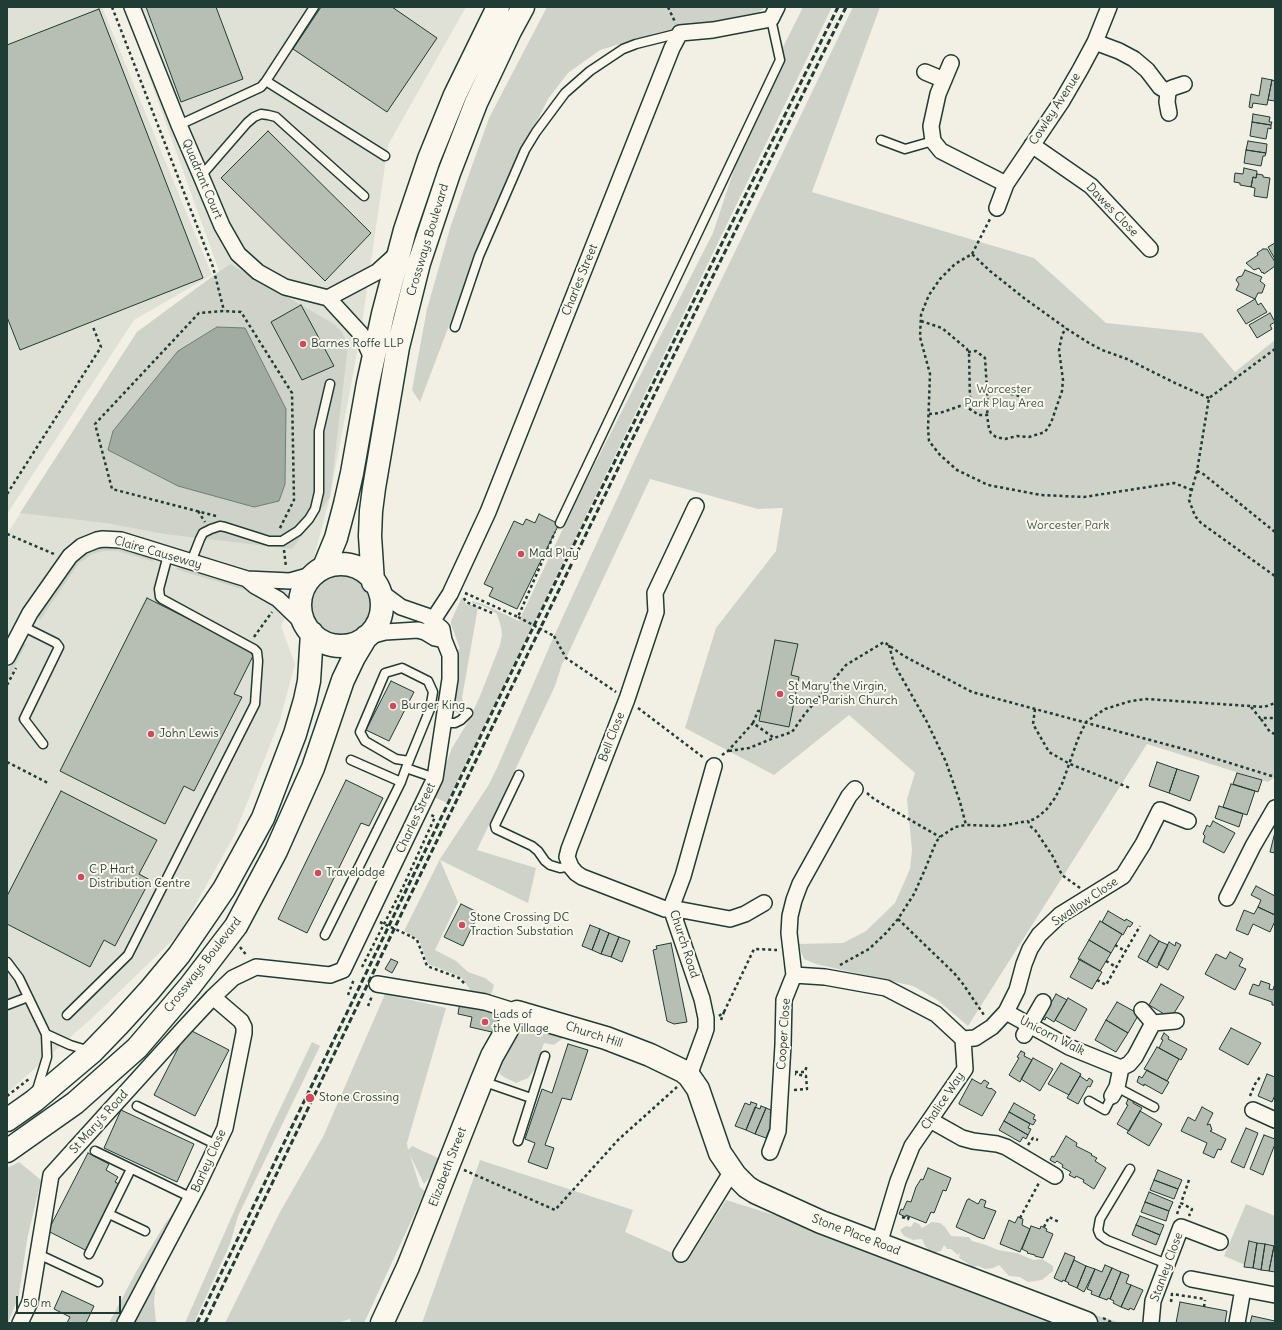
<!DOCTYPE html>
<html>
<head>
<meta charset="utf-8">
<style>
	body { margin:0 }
	#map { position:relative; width:1282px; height:1330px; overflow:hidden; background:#f2f0e5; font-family:Delius,sans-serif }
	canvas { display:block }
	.frame { position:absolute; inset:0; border:8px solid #1f3d34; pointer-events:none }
	.scale { position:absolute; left:16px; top:1296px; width:105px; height:18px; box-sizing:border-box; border:2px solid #1f3d34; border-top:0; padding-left:5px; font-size:12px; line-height:14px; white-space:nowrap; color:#1f3d34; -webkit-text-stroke:3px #fbf7ec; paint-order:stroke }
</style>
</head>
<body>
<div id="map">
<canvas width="1282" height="1330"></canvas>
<div class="frame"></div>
<div class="scale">50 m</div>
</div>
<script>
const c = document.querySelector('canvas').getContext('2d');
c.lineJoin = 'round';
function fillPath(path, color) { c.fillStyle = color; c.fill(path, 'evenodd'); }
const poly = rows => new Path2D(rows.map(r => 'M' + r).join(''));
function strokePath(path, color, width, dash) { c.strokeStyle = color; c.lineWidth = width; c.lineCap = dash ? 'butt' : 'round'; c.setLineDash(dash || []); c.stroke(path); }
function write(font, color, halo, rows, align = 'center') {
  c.font = font + ' Delius,sans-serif'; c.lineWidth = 4; c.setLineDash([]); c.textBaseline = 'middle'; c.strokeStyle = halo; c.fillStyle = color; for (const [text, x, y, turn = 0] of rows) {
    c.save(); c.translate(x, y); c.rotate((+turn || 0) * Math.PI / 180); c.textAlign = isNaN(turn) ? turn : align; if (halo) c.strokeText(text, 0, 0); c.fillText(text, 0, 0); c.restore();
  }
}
const built = poly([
	[7,7,102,7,212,275,134,320,7,514],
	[124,7,466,7,388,145,360,337,330,497,312,564,281,626,295,664,280,720,234,836,179,934,91,1019,7,1093,7,534,137,332,219,271]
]);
const green = poly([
	[547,7,765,7,759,12,660,32,600,50,568,73,548,99,494,207,420,402,412,390,427,309,451,225,489,118],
	[803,7,832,7,447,803,434,797,452,748,468,722,480,696,500,645,502,635,501,627,498,617,496,613,483,606,472,603,472,601,483,604,519,621,577,499,713,233,750,121,762,89],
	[853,7,880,7,812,192,1034,258,1106,323,1202,333,1235,372,1275,340,1275,777,1268,782,1147,744,968,1026,936,999,913,986,816,964,804,959,798,944,843,943,866,931,895,903,910,869,912,850,907,799,915,773,849,715,774,775,685,728,716,628,776,551,783,508,758,509,650,479,566,658,562,664,555,686,477,850,536,868,528,903,440,860,458,902,435,950,456,961,468,972,485,978,494,985,490,998,471,994,469,988,461,977,428,964,419,940,404,931,440,859,488,786,497,768,554,636,645,438],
	[230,264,334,324,342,332,348,346,330,497,292,549,165,534,106,523,20,513,137,332],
	[111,546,149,557,155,562,117,551,103,551,92,554,81,562,77,566,40,620,39,619,38,615,42,607,81,556,89,551,99,548],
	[179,567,187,568,245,586,273,605,273,606,257,595,248,591,175,569],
	'310 605a31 31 0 1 1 62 0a31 31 0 1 1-62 0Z',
	[462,597,467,605,471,605,478,607,462,698,465,709,460,714,458,714,455,711,454,704,458,674,458,660,456,650,460,649,451,624,451,621],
	[22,644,26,644,7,681,7,672,20,646],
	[385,994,446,1008,407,1143,408,1150,412,1146,438,1158,431,1176,424,1184,410,1155,420,1187,425,1191,364,1323,351,1323,350,1319,337,1323,225,1323,280,1212,323,1137],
	[535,1029,567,1035,554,1045,544,1043,535,1069,528,1078,516,1083,504,1077,500,1074,498,1069,499,1065,510,1043,519,1035],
	[312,1042,320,1046,238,1216,230,1244,194,1323,185,1323,268,1134],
	[480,1160,633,1210,625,1232,688,1260,726,1200,1121,1323,422,1323],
	[19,1162,41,1180,27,1240,19,1295,8,1323,7,1323,7,1168],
	[182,1203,157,1274,154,1302,156,1323,109,1323,136,1272,166,1222],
	[1246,1204,1275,1216,1275,1246,1250,1241,1245,1265,1224,1256],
	[914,1222,919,1224,922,1228,932,1222,940,1223,945,1227,951,1236,969,1237,972,1241,986,1245,998,1250,1017,1253,1033,1260,1042,1259,1053,1266,1053,1271,1042,1280,1028,1282,1020,1277,1009,1276,999,1265,993,1268,985,1269,978,1266,973,1267,959,1258,960,1252,958,1255,951,1249,947,1249,944,1245,941,1251,932,1253,925,1246,922,1239,913,1240,904,1236,900,1230,906,1226,911,1227]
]);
const water = poly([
	[217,327,245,328,286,409,285,484,279,501,254,507,178,486,108,450,113,431,178,351,217,327]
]);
const building = poly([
	[146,7,216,7,243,79,181,102,146,7],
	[321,7,392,7,437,38,387,112,293,49,321,7],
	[99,9,203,278,20,350,7,317,7,45,99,9],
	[1262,78,1272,80,1267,105,1253,103,1252,108,1249,107,1251,94,1259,96,1262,78],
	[1272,80,1275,81,1275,101,1268,100,1272,80],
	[1253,114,1270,117,1269,122,1272,122,1271,125,1252,122,1253,114],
	[1252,122,1271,125,1271,129,1268,128,1266,139,1250,136,1252,122],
	[268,131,371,233,325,281,221,178,268,131],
	[1248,141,1267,144,1266,153,1246,150,1248,141],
	[1246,150,1266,153,1265,156,1263,156,1261,166,1244,163,1246,150],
	[1244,168,1257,171,1256,178,1253,177,1251,187,1240,185,1240,183,1234,182,1235,173,1243,174,1244,168],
	[1257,174,1263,175,1263,177,1270,178,1267,198,1254,196,1255,188,1251,187,1253,177,1256,178,1257,174],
	[1275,243,1275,259,1268,247,1275,243],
	[1263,249,1267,249,1275,262,1275,266,1264,274,1263,272,1262,273,1259,268,1254,270,1246,263,1258,255,1257,253,1263,249],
	[1245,270,1262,277,1260,281,1265,285,1262,293,1258,293,1255,299,1236,290,1239,284,1236,280,1238,277,1242,276,1245,270],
	[1255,299,1258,305,1261,303,1267,312,1246,324,1237,310,1255,299],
	[301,305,334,366,302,380,271,322,301,305],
	[1270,313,1275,322,1270,325,1272,329,1257,338,1249,325,1270,313],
	[539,514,559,524,517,609,489,596,493,588,484,584,514,521,523,525,526,519,535,523,539,514],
	[147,598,255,652,234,694,242,697,194,791,184,786,165,824,60,771,147,598],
	[775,640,798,644,791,675,799,677,789,727,759,721,775,640],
	[391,681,414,692,389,741,366,730,391,681],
	[1157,762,1177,769,1169,793,1149,786,1157,762],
	[1177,769,1199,776,1190,801,1169,793,1177,769],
	[1237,773,1262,780,1258,792,1233,784,1237,773],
	[346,780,383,798,369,826,361,823,307,933,278,919,346,780],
	[1231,784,1255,791,1247,815,1223,807,1231,784],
	[61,791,157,840,139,874,150,880,115,946,104,940,90,967,7,924,7,896,61,791],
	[1219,806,1243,814,1239,827,1215,818,1219,806],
	[1213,821,1235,833,1224,853,1203,842,1205,836,1203,834,1204,832,1207,825,1210,827,1213,821],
	[1275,832,1275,853,1270,852,1275,832],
	[1256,886,1275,896,1275,915,1258,907,1261,900,1251,895,1256,886],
	[461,904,479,913,463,946,444,937,461,904],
	[1258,907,1275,915,1275,921,1270,932,1253,924,1248,935,1236,930,1244,910,1254,914,1258,907],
	[1108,911,1125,921,1126,919,1133,923,1130,927,1128,926,1123,935,1102,922,1108,911],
	[1100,921,1122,934,1111,953,1089,940,1100,921],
	[590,925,600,929,592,950,582,946,590,925],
	[600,929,609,933,601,954,592,950,600,929],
	[609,933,619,937,611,957,601,954,609,933],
	[1150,935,1159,941,1147,962,1138,957,1150,935],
	[619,937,630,941,622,962,611,957,619,937],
	[1089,940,1111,953,1100,971,1078,959,1089,940],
	[1159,941,1168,945,1157,968,1147,962,1159,941],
	[1169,942,1175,946,1176,942,1181,945,1168,970,1158,964,1169,942],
	[671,943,687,1022,674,1024,667,1021,653,950,657,949,656,946,671,943],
	[1230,952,1243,959,1239,966,1246,969,1235,990,1205,974,1216,954,1226,959,1230,952],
	[391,959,398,962,392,973,385,969,391,959],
	[1080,959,1102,972,1092,989,1070,977,1080,959],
	[1261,981,1270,984,1269,989,1273,990,1275,983,1275,1005,1272,1005,1272,1002,1249,994,1253,984,1259,986,1261,981],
	[1161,984,1184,997,1171,1018,1149,1005,1161,984],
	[1056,994,1067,1000,1054,1022,1046,1017,1045,1020,1040,1017,1046,1012,1056,994],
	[1068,998,1087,1009,1075,1031,1055,1020,1068,998],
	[460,1002,500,1010,496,1033,470,1027,472,1017,458,1014,460,1002],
	[1117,1002,1139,1014,1128,1033,1106,1020,1117,1002],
	[1106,1020,1128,1033,1116,1052,1095,1040,1106,1020],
	[1231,1028,1261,1043,1248,1065,1219,1049,1231,1028],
	[188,1029,229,1050,195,1116,154,1095,188,1029],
	[1164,1033,1169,1037,1168,1039,1187,1049,1181,1060,1159,1048,1163,1040,1161,1039,1164,1033],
	[568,1044,588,1050,571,1100,562,1098,545,1145,554,1148,547,1169,528,1162,535,1143,525,1139,542,1089,552,1093,568,1044],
	[1157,1047,1179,1059,1167,1081,1144,1069,1157,1047],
	[1021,1051,1025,1053,1024,1056,1032,1060,1020,1082,1009,1075,1019,1058,1017,1057,1021,1051],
	[1033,1058,1053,1069,1040,1091,1021,1079,1033,1058],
	[1061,1063,1081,1074,1069,1095,1048,1084,1061,1063],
	[1147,1070,1169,1082,1162,1094,1144,1084,1144,1086,1137,1082,1139,1076,1142,1078,1147,1070],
	[1267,1074,1275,1077,1275,1095,1272,1102,1258,1096,1267,1074],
	[1080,1076,1087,1081,1089,1078,1093,1081,1090,1087,1088,1086,1078,1104,1067,1098,1080,1076],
	[972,1079,981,1084,984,1080,986,1081,989,1083,986,1087,990,1089,991,1088,996,1092,982,1116,959,1104,959,1103,972,1079],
	[1129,1097,1134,1100,1133,1103,1142,1108,1129,1131,1117,1124,1128,1105,1126,1104,1129,1097],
	[751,1102,757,1104,746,1130,735,1126,745,1103,750,1105,751,1102],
	[1014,1103,1035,1115,1033,1119,1036,1120,1033,1125,1009,1112,1014,1103],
	[761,1106,766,1108,755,1134,746,1130,755,1107,760,1109,761,1106],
	[1202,1107,1213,1113,1207,1125,1210,1124,1212,1130,1210,1131,1226,1139,1221,1150,1218,1149,1214,1158,1203,1153,1207,1143,1181,1131,1188,1117,1195,1121,1202,1107],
	[766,1108,771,1110,770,1113,775,1115,766,1138,755,1134,766,1108],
	[121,1110,194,1144,177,1182,104,1148,121,1110],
	[1140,1111,1162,1124,1149,1146,1127,1133,1140,1111],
	[1009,1112,1030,1124,1028,1128,1031,1129,1028,1135,1004,1121,1009,1112],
	[1004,1121,1028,1135,1026,1139,1023,1137,1020,1142,999,1130,1004,1121],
	[1246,1128,1258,1133,1244,1168,1231,1162,1246,1128],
	[1264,1135,1275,1139,1275,1144,1263,1175,1250,1169,1264,1135],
	[1066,1136,1077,1143,1076,1146,1092,1154,1091,1155,1097,1158,1095,1161,1106,1168,1094,1189,1083,1182,1084,1180,1076,1176,1075,1178,1069,1175,1071,1172,1062,1167,1063,1165,1057,1161,1055,1163,1050,1160,1052,1156,1054,1157,1066,1136],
	[88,1153,109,1164,106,1170,118,1177,115,1182,125,1187,91,1253,48,1231,88,1153],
	[928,1168,951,1178,946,1191,943,1190,934,1213,931,1212,926,1223,906,1215,906,1217,899,1214,901,1209,903,1210,907,1201,911,1202,916,1187,921,1179,923,1180,928,1168],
	[1158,1170,1182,1180,1178,1189,1154,1180,1158,1170],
	[1154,1180,1178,1189,1174,1199,1150,1190,1154,1180],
	[1149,1192,1173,1202,1169,1211,1145,1202,1149,1192],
	[969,1199,978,1204,981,1199,986,1201,984,1207,996,1211,984,1239,978,1237,956,1227,967,1200,969,1199],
	[1145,1202,1169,1211,1166,1221,1141,1212,1145,1202],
	[1140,1216,1164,1225,1160,1235,1136,1225,1140,1216],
	[1018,1217,1023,1219,1022,1225,1030,1229,1020,1252,1000,1244,1009,1220,1015,1223,1018,1217],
	[1136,1225,1160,1235,1156,1245,1132,1235,1136,1225],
	[1031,1226,1040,1229,1041,1226,1047,1229,1046,1231,1053,1234,1043,1258,1035,1256,1035,1255,1027,1253,1028,1252,1022,1249,1031,1226],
	[1249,1241,1257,1243,1253,1268,1244,1267,1249,1241],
	[1257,1243,1265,1244,1261,1270,1253,1268,1257,1243],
	[1265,1244,1274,1246,1269,1271,1261,1270,1265,1244],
	[1274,1246,1275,1246,1275,1272,1269,1271,1274,1246],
	[1065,1253,1075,1257,1065,1281,1063,1280,1062,1282,1054,1278,1065,1253],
	[1074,1260,1086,1266,1077,1288,1068,1284,1069,1283,1065,1281,1074,1260],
	[1105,1265,1112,1268,1099,1297,1091,1294,1092,1291,1087,1289,1095,1269,1102,1272,1105,1265],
	[1086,1266,1095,1269,1084,1292,1077,1288,1086,1266],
	[1112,1268,1121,1272,1110,1299,1108,1298,1107,1300,1099,1297,1112,1268],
	[1121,1272,1129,1275,1126,1283,1131,1285,1121,1307,1113,1303,1114,1301,1110,1299,1121,1272],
	[1131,1285,1143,1290,1134,1310,1130,1308,1129,1310,1121,1307,1131,1285],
	[62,1291,94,1306,86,1323,67,1323,70,1317,54,1309,62,1291],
	[1180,1302,1227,1311,1225,1323,1176,1323,1180,1302],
	[1252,1316,1275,1321,1275,1323,1250,1323,1252,1316]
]);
const path = poly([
	[112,7,213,267,224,311],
	[668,7,675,22],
	[972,254,990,219],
	[921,321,942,328,967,349,969,354,970,400,964,406],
	[1275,349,1209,398,1197,471,1189,500,1195,516,1201,523,1275,576],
	[968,352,976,351,985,358,988,405,987,415],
	[987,391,1004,392,1019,396],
	[970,400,974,410],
	[929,414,940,413,960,406,965,406,979,415,987,415,989,429,991,433,996,437,1005,439,1017,436,1029,437,1045,432,1051,423,1062,391,1063,380,1059,350,1062,335,1066,328],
	[1197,471,1202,473,1275,532],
	[1192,490,1174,483,1084,497,1041,495,988,485,957,470,940,455,929,441,928,428,930,374,920,337,921,315,924,307,929,295,940,279,955,264,972,254,990,271,1024,298,1067,329,1089,343,1102,350,1127,359,1175,383,1209,398],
	[7,494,101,347,93,327],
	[198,511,205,522],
	[216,516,112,489,95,424,199,313,224,311,241,312,292,393,294,500,279,530],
	[7,534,54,554],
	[284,550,286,567],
	[465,593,518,617,555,532],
	[464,598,466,602,492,613],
	[554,636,566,658,616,692],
	[254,637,272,612],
	[889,645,894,664,927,722,946,762,960,802,966,825],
	[7,685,16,668],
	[1251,707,1260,718,1275,718],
	[638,708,704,758],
	[1035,709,1033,724,1049,752,1070,764,1130,788],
	[1261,719,1270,732,1275,734],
	[753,723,758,711,761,711],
	[729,751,749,748,774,738],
	[722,755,728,751,753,723,774,738,792,732,804,715,846,665,884,642,904,656,972,692,1191,751,1275,777],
	[7,762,48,783],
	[867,793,874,799,940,837],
	[1080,888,1062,875,1052,855,1035,830,1030,826,1028,821,1035,819,1046,810,1055,798,1062,784,1078,739,1086,722,1105,709,1131,701,1146,699,1264,707,1275,703],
	[898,919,954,973,963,984,984,1015],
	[412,937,417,940,427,966,459,978,466,985],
	[1115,945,1125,951],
	[240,947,247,956],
	[1106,961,1116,967],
	[840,965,869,949,886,933,898,919,914,894,926,867,936,842,940,837,955,827,966,825,1001,826,1028,821],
	[362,967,403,887,435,817,431,815],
	[1097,980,1106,985,1140,926],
	[348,995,354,979],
	[368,1006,372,996],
	[724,1012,754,949,777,950],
	[719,1016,724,1012,721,1020],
	[795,1072,805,1072,807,1065],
	[794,1090,807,1089,806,1076,795,1074],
	[7,1096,29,1079],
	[1250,1096,1255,1084,1260,1077],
	[1028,1145,1033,1138,1038,1140],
	[464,1170,555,1210,618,1140,677,1087],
	[1189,1180,1181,1203,1192,1209,1189,1216],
	[1177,1214,1181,1203],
	[902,1217,908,1219,909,1216],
	[1020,1218,1040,1181],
	[1044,1227,1049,1217,1059,1222],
	[1171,1302,1172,1294,1205,1299],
	[1204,1307,1205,1300],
	[1103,1318,1113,1323]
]);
const lane = poly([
	[266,81,385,156],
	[179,125,261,87,266,81,314,7],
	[881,140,905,149,933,141],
	[201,176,247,123,254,117,261,114,268,115,276,117,287,127,364,196],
	[455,327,479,256,525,150,536,132,565,93,590,71,623,49,636,44,680,33],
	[560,523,780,60,771,19],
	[191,562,200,539,203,533,211,529,220,526,225,527,269,541,282,541,298,531,309,519,315,509,319,492,319,431,330,384],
	[22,626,56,643,59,647,24,719,43,744],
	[443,723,455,723,461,720,468,713],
	[351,760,401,782,406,768,435,778],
	[406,768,430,709,433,692,428,681,402,668,385,673,360,732,365,741,396,759,409,761],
	[519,775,495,825,496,829,532,846,538,851,545,861,550,865,560,868,571,866],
	[325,935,401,782],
	[7,962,19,978,46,1034,47,1057,36,1093],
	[7,1005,28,997],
	[67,1015,128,955,255,704,258,661,257,652,254,649,162,599,160,597,159,589,168,555],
	[46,1034,70,1045,90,1051],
	[482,1081,531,1098],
	[1122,1090,1154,1107],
	[1089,1101,1105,1110,1112,1096],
	[137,1106,217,1145],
	[518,1141,545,1056],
	[95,1151,192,1198],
	[1130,1169,1100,1219,1098,1230,1100,1235,1107,1240,1167,1264],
	[109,1214,145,1231],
	[38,1254,98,1282],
	[89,1254,131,1169]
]);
const street = poly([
	[132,7,179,125,201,176,222,226,238,254,258,272,285,287,328,298,361,334,373,360],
	[1095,42,1119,51,1134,59,1147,70,1160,87,1168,92],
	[951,63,938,94,931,126,933,141,941,151,1006,184],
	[925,72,944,80],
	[1169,113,1167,102,1168,92,1172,88,1184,84],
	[1032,145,1091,186,1150,249],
	[997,208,1006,184,1062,101,1080,70,1095,42,1109,7],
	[328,298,377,272,399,252],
	[696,506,655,593,656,612,627,699,569,849,567,857,571,867,576,873,582,877,665,909,671,908,730,919,745,914,764,903],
	[248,580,255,586,278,599,305,625],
	[433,620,450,594,488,512,672,48,680,33,713,30,771,19,777,7],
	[366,637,385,632,418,630,425,632,435,638,444,640],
	[7,657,30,613,70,556,82,546,97,540,103,539,121,540,247,579,290,581,315,574],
	[1227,898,1253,846,1275,808],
	[794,975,825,977,886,988,936,1014,963,1039,965,1069,912,1146,898,1181,879,1244],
	[377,984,485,1002,517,1012],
	[1006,1012,1069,1047,1121,1068],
	[1153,1023,1176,1021],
	[1024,1035,1043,1002],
	[963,1039,975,1038,992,1027,1006,1012,1017,990,1024,964,1030,949,1039,935,1060,915,1123,876,1143,844,1160,810,1188,821],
	[1121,1068,1129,1064,1135,1057,1153,1023,1142,1010],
	[689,1076,704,1035,706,1029,706,1018,702,999,671,908,683,876,714,766],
	[1112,1096,1117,1087,1121,1068],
	[1253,1110,1275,1120],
	[930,1120,962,1138,973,1141,997,1144,1006,1147,1055,1176],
	[770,1152,778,1131,783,1045,784,1000,794,975,789,933,790,916,794,900,800,884,849,796,855,789],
	[681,1254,732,1171],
	[1191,1279,1275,1295],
	[20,1323,30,1302,51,1175,185,1027,213,997,233,978,256,967,330,975,343,970,435,778,450,679,450,655,444,640,442,629,427,616,401,607,378,590],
	[125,1323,198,1185,225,1128,244,1033,244,1027,241,1021,213,997],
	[1151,1323,1153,1301,1181,1227,1220,1242],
	[1237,1323,1243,1289]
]);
const secondary = poly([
	[382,1323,408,1267,482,1080,492,1056,517,1012,606,1038,650,1055,683,1071,689,1076,698,1089,720,1153,735,1175,747,1187,755,1192,821,1222,1086,1323]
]);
const primary = poly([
	'300 605a41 41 0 1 1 82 0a41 41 0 1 1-82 0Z',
	[324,567,336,538,345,504,352,473,368,383,383,314,405,230,429,159,455,95,498,7],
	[373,582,370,536,371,511,374,488,398,347,419,263,449,173,476,103,510,31,523,7],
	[7,1120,34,1101,92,1052,119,1024,149,991,179,955,224,889,263,818,295,734,305,700,309,681,312,633],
	[7,1151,75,1103,137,1048,190,986,236,926,276,851,313,768,343,680,354,657,366,637]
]);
const rail = poly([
	[197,1323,527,640,838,7],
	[205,1323,410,896,628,448,846,7]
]);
const pathBridge = poly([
	[518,617,554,636],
	[380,922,412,937]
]);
const markers = [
	[303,344,4,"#d1495b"],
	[521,554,4,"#d1495b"],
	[780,694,4,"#d1495b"],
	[393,706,4,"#d1495b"],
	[151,734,4,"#d1495b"],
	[318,873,4,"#d1495b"],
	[81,877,4,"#d1495b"],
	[462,925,4,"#d1495b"],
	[485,1022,4,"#d1495b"],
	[310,1098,5,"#d1495b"]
];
const streetNames = [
	["Cowley Avenue",1055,109,-57],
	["Quadrant Court",202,179,67],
	["Dawes Close",1112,210,46],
	["Crossways Boulevard",428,240,-73],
	["Charles Street",580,280,-68],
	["Claire Causeway",158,553,16],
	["Bell Close",612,737,-69],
	["Charles Street",416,818,-65],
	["Swallow Close",1085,902,-34],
	["Church Road",684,944,72],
	["Crossways Boulevard",203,965,-52],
	["Cooper Close",784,1034,-86],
	["Church Hill",594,1035,18],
	["Unicorn Walk",1052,1036,27],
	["Chalice Way",943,1101,-56],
	["St Mary's Road",99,1122,-48],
	["Barley Close",209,1161,-66],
	["Elizabeth Street",448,1167,-69],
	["Stone Place Road",856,1235,21],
	["Stanley Close",1167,1267,-70]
];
const poiNames = [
	["Barnes Roffe LLP",311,344],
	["Mad Play",529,554],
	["St Mary the Virgin,",788,687],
	["Stone Parish Church",788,701],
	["Burger King",401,706],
	["John Lewis",159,734],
	["C P Hart",89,870],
	["Distribution Centre",89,884],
	["Travelodge",326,873],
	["Stone Crossing DC",470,918],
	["Traction Substation",470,932],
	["Lads of",493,1015],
	["the Village",493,1029],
	["Stone Crossing",319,1098]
];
const parkNames = [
	["Worcester",1004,390],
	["Park Play Area",1004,404],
	["Worcester Park",1068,526]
];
fillPath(built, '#e0e1d6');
fillPath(green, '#cfd2c8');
fillPath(water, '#a2aba1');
strokePath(water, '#6e7f75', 1);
fillPath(building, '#b7beb3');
strokePath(building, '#1f3d34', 1);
strokePath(lane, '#1f3d34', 11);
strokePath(street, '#1f3d34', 18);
strokePath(secondary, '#1f3d34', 25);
strokePath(primary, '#1f3d34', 25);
strokePath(path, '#1f3d34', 2.5, [3, 3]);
strokePath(lane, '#fbf7ec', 8);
strokePath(street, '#fbf7ec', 15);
strokePath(secondary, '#fbf7ec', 22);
strokePath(primary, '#fbf7ec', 22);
strokePath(rail, '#1f3d34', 3, [6, 3]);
strokePath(pathBridge, '#1f3d34', 2.5, [3, 3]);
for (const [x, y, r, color] of markers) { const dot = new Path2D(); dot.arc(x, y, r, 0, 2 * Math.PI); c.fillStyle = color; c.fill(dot); strokePath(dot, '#fbf7ec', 1.5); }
write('12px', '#1f3d34', '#fbf7ec', streetNames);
write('12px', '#1f3d34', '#fbf7ec', poiNames, 'left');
write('12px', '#425b52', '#fbf7ec', parkNames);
</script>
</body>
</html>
